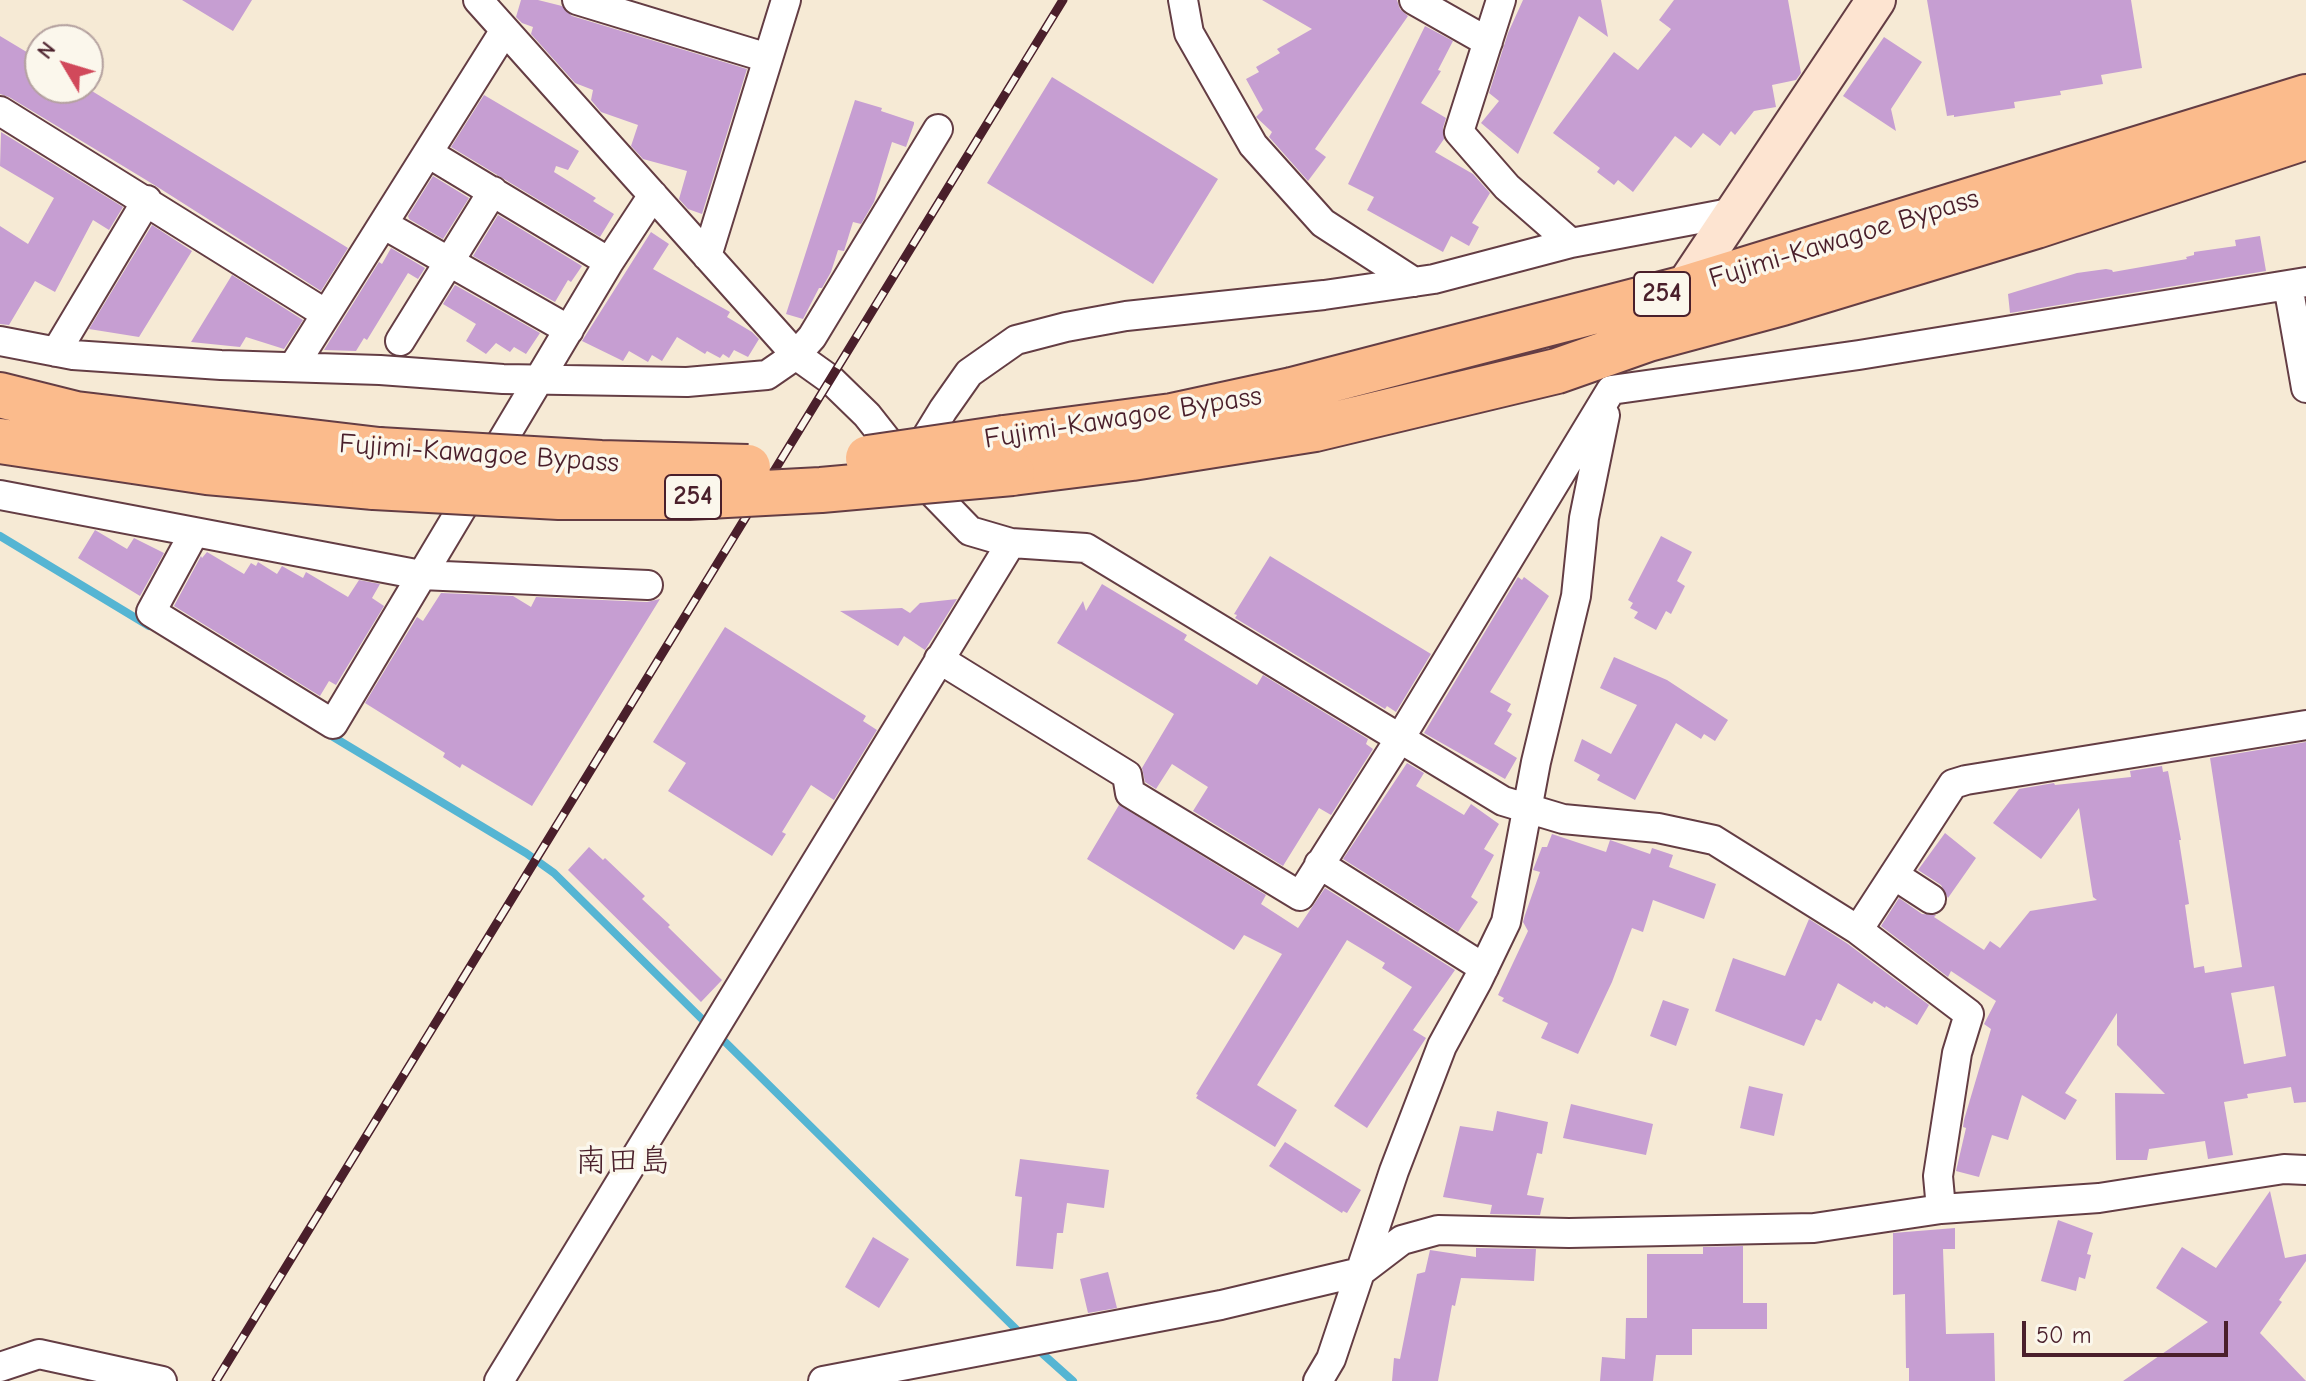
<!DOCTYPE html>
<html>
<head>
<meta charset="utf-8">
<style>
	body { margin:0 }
	#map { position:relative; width:2306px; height:1381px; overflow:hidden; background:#f6ead5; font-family:"Comic Neue",sans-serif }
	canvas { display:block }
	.north { position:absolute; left:24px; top:24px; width:80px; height:80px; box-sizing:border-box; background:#fbf7ec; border:2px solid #b4a19f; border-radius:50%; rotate:308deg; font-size:22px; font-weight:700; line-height:32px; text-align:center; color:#4a1f2b }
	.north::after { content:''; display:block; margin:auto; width:28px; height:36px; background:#d1495b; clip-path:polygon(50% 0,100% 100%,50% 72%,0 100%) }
	.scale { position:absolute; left:2022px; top:1321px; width:206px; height:36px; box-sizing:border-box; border:4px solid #4a1f2b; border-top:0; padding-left:10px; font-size:24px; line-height:28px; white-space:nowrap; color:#4a1f2b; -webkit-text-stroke:6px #fbf7ec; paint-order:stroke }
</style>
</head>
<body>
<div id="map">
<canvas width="2306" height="1381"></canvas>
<div class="north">N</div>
<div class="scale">50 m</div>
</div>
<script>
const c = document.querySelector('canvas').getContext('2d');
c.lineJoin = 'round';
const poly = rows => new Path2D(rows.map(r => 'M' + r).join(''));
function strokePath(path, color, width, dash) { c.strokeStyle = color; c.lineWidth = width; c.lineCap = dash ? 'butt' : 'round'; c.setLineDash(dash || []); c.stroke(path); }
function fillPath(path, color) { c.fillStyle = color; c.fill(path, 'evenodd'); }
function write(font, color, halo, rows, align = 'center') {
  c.font = font + ' "Comic Neue","Klee One",sans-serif'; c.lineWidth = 7; c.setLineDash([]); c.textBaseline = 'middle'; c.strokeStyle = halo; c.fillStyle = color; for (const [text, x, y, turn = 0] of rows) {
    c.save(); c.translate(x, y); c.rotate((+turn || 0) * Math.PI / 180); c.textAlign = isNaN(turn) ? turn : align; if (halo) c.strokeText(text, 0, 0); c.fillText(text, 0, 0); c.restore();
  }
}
const stream = poly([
	[0,536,149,626],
	[325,732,526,853,554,873,1022,1335],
	[1035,1347,1073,1381]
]);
const building = poly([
	[182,0,252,0,233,31],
	[521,0,538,0,562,6,572,16,747,69,702,214,688,209,679,199,687,171,643,159,631,146,638,125,601,112,591,100,593,90,575,83,531,34,533,27,522,23,516,17],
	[1262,0,1397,0,1400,9,1408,16,1315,149,1326,157,1308,181,1269,137,1272,132,1256,117,1263,110,1246,79,1259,72,1256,67,1280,53,1277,49,1312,29],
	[1523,0,1601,0,1608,37,1579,16,1518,154,1481,123,1499,101,1489,93,1508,33],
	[1674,0,1788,0,1801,73,1796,80,1772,85,1776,107,1754,111,1735,135,1731,131,1720,146,1703,133,1691,148,1675,136,1633,192,1618,180,1614,185,1597,172,1600,168,1553,133,1614,52,1638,70,1671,29,1659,20],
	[1927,0,2131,0,2142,68,2101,75,2103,84,2060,91,2061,95,2014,102,2015,108,1954,117,1954,115,1947,116],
	[1425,26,1453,41,1438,70,1441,71,1421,103,1446,118,1443,128,1444,139,1435,152,1473,174,1490,193,1472,223,1479,227,1469,246,1451,236,1443,252,1367,210,1374,197,1348,184],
	[0,36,40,60,40,88,87,88,348,248,321,291,156,186,9,97,0,94],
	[1884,37,1922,62,1891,109,1896,131,1843,96],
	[1052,77,1218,179,1153,284,987,183],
	[484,95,579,151,568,170,556,166,554,172,596,198,593,201,614,214,600,237,451,147],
	[855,100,882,108,881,111,914,122,914,124,906,147,892,142,874,202,861,224,853,222,844,251,838,250,831,272,822,288,819,288,803,319,786,314],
	[1,132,123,207,109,230,93,220,55,292,35,281,9,325,0,324,0,226,28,244,54,198,0,166],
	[433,176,469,198,443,239,409,219,408,216],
	[498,215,582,266,571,282,568,280,555,302,473,256],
	[152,225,192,251,139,337,89,329],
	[651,232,669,244,653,269,730,312,727,317,752,332,759,339,748,357,734,350,729,358,723,354,720,358,707,351,705,354,677,337,662,361,652,355,648,362,629,351,623,361,582,341],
	[2260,236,2266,271,2010,313,2008,294,2077,273,2106,269,2112,270,2113,272,2187,259,2186,257,2194,255,2194,252,2236,246,2235,240],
	[391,248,425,268,418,279,408,273,367,340,364,338,356,351,324,350,379,262,382,264],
	[232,275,303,320,284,349,246,337,240,347,191,342],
	[455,285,540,333,526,354,514,347,510,352,496,343,486,354,466,341,476,324,443,304],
	[95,530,127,549,134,538,164,553,140,596,78,558],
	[1661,536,1692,552,1677,581,1685,586,1671,614,1666,611,1656,630,1634,618,1638,612,1630,608,1633,603,1628,600],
	[207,552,244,574,251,563,256,566,258,562,277,574,282,566,303,578,306,572,348,597,359,580,380,584,372,598,384,606,336,685,329,681,320,696,174,606,201,556,202,558],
	[1270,556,1431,654,1396,712,1387,706,1385,709,1235,618,1237,615,1234,614],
	[1518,577,1522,580,1524,577,1549,596,1490,692,1511,704,1507,711,1512,714,1494,744,1517,758,1505,779,1424,733],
	[1102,584,1187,635,1184,640,1257,685,1263,675,1368,739,1366,744,1373,749,1331,815,1319,808,1283,866,1193,811,1208,787,1172,764,1156,789,1145,782,1142,768,1174,714,1057,643,1083,601,1086,611],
	[441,593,513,596,531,607,536,597,647,602,660,599,532,806,462,764,460,768,443,757,445,753,365,703,417,617,423,621],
	[957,599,925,650,904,636,898,646,840,611,902,608,910,613,920,603],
	[725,627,866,716,863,721,877,730,834,800,811,785,782,832,786,834,772,856,668,791,686,763,653,742],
	[1614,657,1667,680,1728,720,1715,741,1704,734,1701,739,1676,723,1635,800,1597,780,1600,775,1574,761,1582,739,1611,754,1637,705,1600,688],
	[2306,742,2306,1102,2294,1103,2291,1087,2247,1094,2248,1098,2224,1102,2233,1155,2208,1159,2205,1141,2149,1149,2147,1160,2116,1160,2115,1093,2165,1094,2117,1045,2117,1013,2065,1093,2077,1100,2065,1120,2022,1095,2008,1140,1992,1135,1979,1177,1956,1171,1966,1128,1963,1127,1964,1120,1991,1029,1984,1024,1996,1001,1951,971,1948,977,1881,926,1899,898,1922,914,1936,915,1934,917,1984,950,1990,941,2000,948,2030,911,2097,900,2093,897,2079,808,2041,859,1993,823,2019,789,2054,783,2055,785,2131,777,2130,771,2162,766,2163,772,2168,771,2181,840,2179,840,2189,904,2185,905,2194,968,2204,966,2205,973,2242,967,2210,758],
	[2274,986,2286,1056,2244,1064,2231,993],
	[1407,763,1424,773,1416,786,1464,815,1471,804,1499,824,1484,849,1494,855,1471,897,1478,902,1458,932,1343,859],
	[1119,805,1266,895,1261,904,1298,928,1325,888,1455,970,1413,1030,1426,1038,1367,1128,1334,1106,1412,987,1382,968,1385,963,1347,940,1257,1085,1297,1110,1275,1147,1196,1098,1198,1095,1196,1094,1282,954,1244,935,1234,950,1087,859],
	[1945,833,1976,858,1948,898,1941,885,1918,870],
	[1552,834,1606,852,1610,840,1650,854,1652,848,1673,855,1669,867,1716,884,1704,919,1653,900,1643,932,1632,928,1612,982,1578,1054,1541,1038,1548,1023,1502,1001,1504,998,1498,995,1528,931,1523,922,1525,915,1540,872,1533,870,1542,847,1547,847],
	[589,847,603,860,605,858,645,896,642,899,670,925,668,927,722,980,701,1002,568,870],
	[1809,919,1848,944,1929,1005,1917,1025,1886,1006,1885,1008,1874,1001,1872,1004,1838,983,1821,1021,1816,1019,1804,1046,1715,1011,1733,958,1785,976],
	[1663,1000,1689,1009,1676,1046,1650,1036],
	[1749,1086,1783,1094,1774,1136,1740,1128],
	[1571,1104,1653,1124,1646,1155,1563,1138],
	[1497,1111,1548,1122,1542,1154,1537,1153,1527,1195,1544,1198,1540,1215,1490,1214,1492,1205,1443,1197,1460,1126,1493,1131],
	[1285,1142,1361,1190,1347,1213,1343,1211,1342,1213,1269,1166],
	[1020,1159,1109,1170,1104,1208,1067,1203,1063,1233,1057,1233,1053,1269,1016,1266,1022,1197,1015,1196],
	[2270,1191,2285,1258,2306,1254,2306,1261,2279,1300,2282,1302,2260,1333,2306,1381,2123,1381,2208,1322,2156,1288,2182,1247,2216,1268],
	[2058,1220,2093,1233,2087,1254,2091,1255,2085,1279,2079,1277,2076,1291,2041,1281],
	[1955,1228,1955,1249,1943,1249,1946,1334,1994,1333,1995,1381,1909,1381,1909,1368,1906,1368,1905,1294,1893,1295,1893,1233],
	[873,1237,909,1259,879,1308,845,1287],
	[1743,1246,1743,1303,1767,1303,1767,1329,1692,1329,1692,1355,1656,1355,1653,1381,1600,1381,1602,1357,1625,1359,1626,1318,1647,1318,1647,1254,1703,1254,1703,1247],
	[1476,1248,1536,1249,1534,1281,1461,1278,1455,1306,1452,1305,1438,1381,1392,1381,1394,1358,1400,1359,1417,1274,1425,1272,1430,1250,1476,1257],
	[1108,1272,1117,1308,1088,1313,1080,1279]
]);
const street = poly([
	[478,0,796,355,831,380,867,415,908,467,970,531,1011,543,1086,548,1503,801,1563,819,1658,828,1714,840,1858,930,1969,1014,1957,1053,1938,1176,1941,1209],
	[577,0,768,58],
	[1183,0,1189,33,1253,145,1323,223,1414,282],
	[1414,0,1488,42],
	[1501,0,1459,132,1507,187,1571,243],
	[0,111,326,314],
	[428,153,609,262],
	[383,224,569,330],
	[707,256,786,0],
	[2288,285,2306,388],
	[0,341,73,355,221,365,380,370,503,379,687,382,767,375,796,355,812,337,938,129],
	[400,341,493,191],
	[56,352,147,200],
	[293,367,505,30],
	[913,459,943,410,969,373,1016,340,1066,327,1126,316,1324,295,1434,279,1571,243,1735,212],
	[0,495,421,575,648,585],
	[194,533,151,612,333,724,609,262,653,195],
	[939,659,1127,775,1130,793,1300,896,1399,740,1611,390,1859,355,2306,282],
	[1319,864,1484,968],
	[1894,875,1931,899],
	[1858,930,1953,784,1966,780,2306,725],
	[0,1367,39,1354,162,1381],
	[499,1381,1011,543],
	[823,1381,1221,1305,1360,1272,1402,1240,1438,1230,1569,1233,1814,1228,1941,1209,2099,1198,2284,1169,2306,1170],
	[1318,1381,1331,1359,1394,1171,1442,1046,1478,980,1506,922,1536,762,1576,596,1584,518,1605,415]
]);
const secondary = poly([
	[1676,300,1876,0]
]);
const highway = poly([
	[0,395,76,414,379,450],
	[1004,438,1172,416,1292,390,1685,288,2306,97],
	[0,441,207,472,374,487],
	[1012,473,1132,458,1315,429,1557,371,1648,339,1782,303,2036,226,2306,137]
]);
const rail = poly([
	[216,1381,1063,0]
]);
const highwayBridge = poly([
	[379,450,601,463,748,467],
	[868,458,1004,438],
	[374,487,559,497,689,497,821,490,1012,473]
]);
const shields = [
	[1662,294,56],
	[693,497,56]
];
const shieldNames = [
	["254",1662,294],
	["254",693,497]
];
const streetNames = [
	["Fujimi-Kawagoe Bypass",1844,239,-17],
	["Fujimi-Kawagoe Bypass",1123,418,-9],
	["Fujimi-Kawagoe Bypass",479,454,4]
];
const quarterNames = [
	["南田島",623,1162]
];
strokePath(stream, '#55b5d3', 8);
fillPath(building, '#c69ed2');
strokePath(street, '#643d44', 32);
strokePath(secondary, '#643d44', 42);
strokePath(highway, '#643d44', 48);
strokePath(street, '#fff', 28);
strokePath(secondary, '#fde4d1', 38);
strokePath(highway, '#fbbb8c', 44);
strokePath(rail, '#4a1f2b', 9);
strokePath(rail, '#fbf7ec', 6, [18]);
strokePath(highwayBridge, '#643d44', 48, []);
strokePath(highwayBridge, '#fbbb8c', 44);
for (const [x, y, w] of shields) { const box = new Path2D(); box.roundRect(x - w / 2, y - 22, w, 44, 6); c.fillStyle = '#fbf7ec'; c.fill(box); strokePath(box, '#4a1f2b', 2); }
write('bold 26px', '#4a1f2b', null, shieldNames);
write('28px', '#4a1f2b', '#fbf7ec', streetNames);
write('32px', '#4a1f2b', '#fbf7ec', quarterNames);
</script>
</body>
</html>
